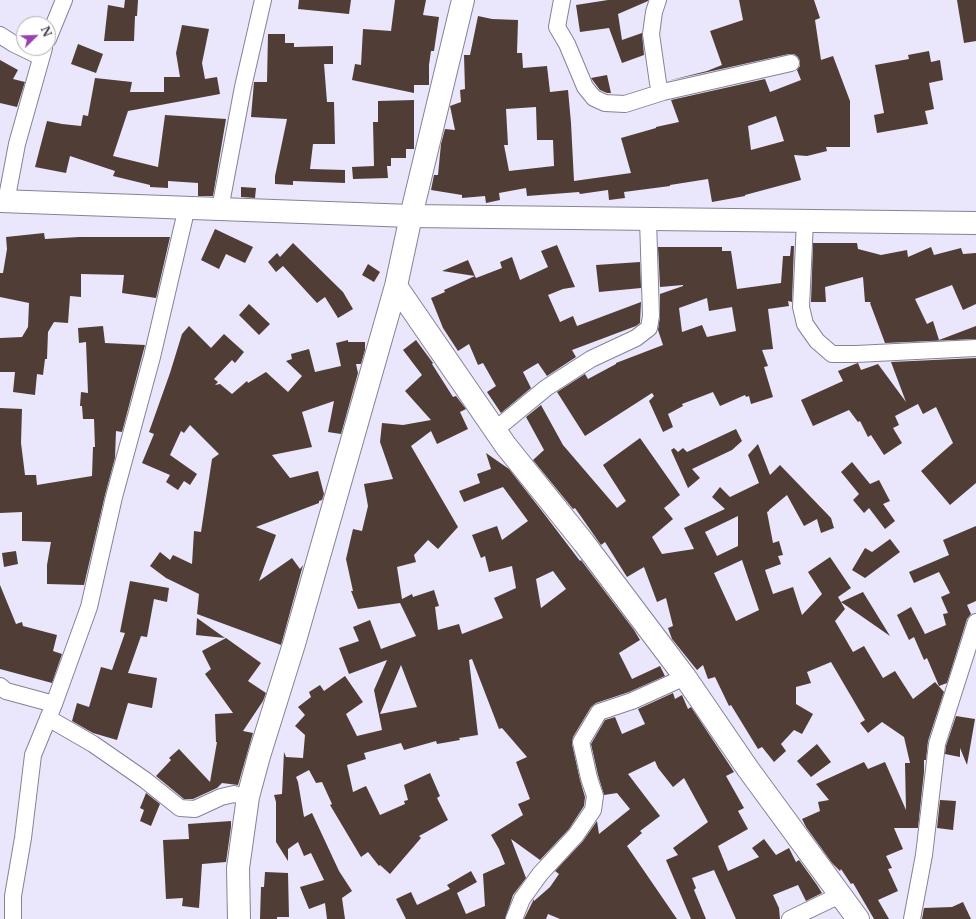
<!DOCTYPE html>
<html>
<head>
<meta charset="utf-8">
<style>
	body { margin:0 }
	#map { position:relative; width:976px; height:919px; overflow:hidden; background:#eae6fc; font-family:"Libre Baskerville",serif }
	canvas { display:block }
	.north { position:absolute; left:16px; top:16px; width:40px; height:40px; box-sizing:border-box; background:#fff; border:1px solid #b0b0b3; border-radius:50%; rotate:67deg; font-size:11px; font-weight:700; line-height:16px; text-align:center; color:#3a3941 }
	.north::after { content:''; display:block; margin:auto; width:14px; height:18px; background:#9742af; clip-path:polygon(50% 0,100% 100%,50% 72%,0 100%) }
</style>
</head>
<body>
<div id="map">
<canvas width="976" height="919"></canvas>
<div class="north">N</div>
</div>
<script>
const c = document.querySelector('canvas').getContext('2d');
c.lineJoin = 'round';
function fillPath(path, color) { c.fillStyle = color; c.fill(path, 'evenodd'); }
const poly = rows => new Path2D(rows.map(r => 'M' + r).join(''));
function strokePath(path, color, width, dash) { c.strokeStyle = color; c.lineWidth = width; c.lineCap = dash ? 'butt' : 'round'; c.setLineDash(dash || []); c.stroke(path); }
const building = poly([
	[125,0,138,0,137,16,135,16,134,41,104,41,108,5,124,8],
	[299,0,351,0,349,14,298,9],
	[395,0,426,0,423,15,439,17,434,51,431,51,429,65,429,85,414,85,414,93,352,80,355,64,361,65,363,29,391,31],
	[608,0,648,0,648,1,618,14,622,40,642,33,644,55,622,63,609,28,580,32,576,5],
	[739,0,814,0,820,18,815,20,821,60,833,56,850,101,850,147,826,147,827,151,807,156,794,155,801,180,745,195,745,196,712,202,708,179,670,185,670,186,624,192,625,198,609,200,608,190,580,194,579,192,527,196,526,188,499,193,500,200,486,203,485,196,462,198,462,195,431,190,434,175,438,175,441,144,445,129,455,130,450,106,461,102,460,90,465,89,464,55,470,55,478,16,492,19,518,20,517,53,522,53,523,68,547,66,550,92,568,90,571,123,574,181,631,173,621,138,656,128,656,127,679,122,671,100,765,79,770,92,801,80,797,70,800,66,800,61,798,57,794,54,789,54,667,81,707,71,722,65,710,31,743,20],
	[536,107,537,140,553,140,554,166,509,171,504,145,508,145,506,109],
	[776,116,784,141,751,150,748,126],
	[957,0,976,0,976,41,964,43],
	[182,25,209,29,202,63,205,79,217,77,220,94,128,111,113,156,158,167,165,115,226,119,213,196,198,196,198,183,168,181,168,188,150,187,150,185,113,176,115,171,70,156,66,173,35,167,47,121,62,124,81,126,83,115,88,116,95,78,132,82,130,92,164,92,164,77,180,77,176,53],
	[268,34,285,34,285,43,294,43,294,47,333,46,333,64,324,64,327,102,334,102,335,144,313,144,310,169,345,170,345,183,293,181,293,185,275,184,275,176,287,119,251,117,254,82,267,82],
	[78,44,103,54,96,73,71,64],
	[929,51,931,62,940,60,943,80,929,83,934,109,925,111,928,124,877,133,874,115,884,113,875,65,909,59,908,55],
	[0,60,18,70,13,79,25,82,17,107,0,103],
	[607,75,611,93,607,93,600,90,591,78],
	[414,100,414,149,406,149,406,158,391,158,391,166,387,166,388,178,353,179,352,167,374,166,373,122,378,122,378,101],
	[241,187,256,188,255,198,241,197],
	[215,229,253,247,245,263,226,254,219,269,201,260],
	[44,233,45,239,79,237,170,237,156,298,122,293,124,275,81,274,81,297,70,296,68,323,54,322,48,332,47,359,45,359,43,375,37,374,35,395,13,392,15,372,0,372,0,338,22,337,28,327,29,303,0,297,0,273,3,273,7,249,6,237],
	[293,243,343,292,353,309,338,318,325,297,317,303,283,266,276,272,268,262,277,253,280,257],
	[813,243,857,243,858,249,881,255,907,250,908,257,931,247,934,255,961,248,963,254,976,253,976,304,963,310,952,285,915,299,927,324,933,321,939,340,976,326,976,339,885,343,870,303,871,302,865,302,863,277,825,287,826,302,811,302],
	[557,245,575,287,563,289,548,295,560,322,573,316,577,326,641,302,640,323,636,326,572,350,576,357,547,376,538,363,523,372,531,388,501,413,487,392,496,386,483,363,478,365,469,344,458,351,443,328,431,298,445,292,444,290,475,276,476,278,502,268,500,262,512,257,520,280,548,267,541,251],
	[791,246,794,246,792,302,788,301,789,306,768,309,773,349,762,350,768,366,764,367,773,397,751,404,749,396,746,397,745,395,720,406,713,392,682,404,683,406,668,414,673,427,663,432,649,401,654,396,652,393,585,436,557,392,585,374,588,379,616,364,616,363,663,345,658,330,660,316,660,294,683,286,683,285,660,287,658,247,722,247,722,251,731,251,737,289,781,283,783,256,790,256],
	[707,298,709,311,732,307,736,331,707,337,702,325,682,332,679,308],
	[468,260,475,276,442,271],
	[640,262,641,288,599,292,596,265],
	[368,264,380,272,374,282,362,275],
	[249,304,270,324,259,335,239,315],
	[103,326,105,343,145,345,122,432,116,431,115,458,105,495,84,585,47,584,47,565,51,542,22,541,22,512,0,513,0,408,22,409,21,443,25,475,36,475,37,485,92,476,93,447,95,447,94,419,83,419,82,406,80,406,81,392,88,393,86,342,79,343,78,328],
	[189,326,211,348,224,334,244,352,235,363,232,360,214,379,218,382,215,385,220,384,232,394,247,381,248,383,266,372,288,392,302,376,286,361,292,359,291,354,309,349,315,372,341,366,336,343,348,340,348,342,365,342,365,350,361,364,356,364,358,373,341,434,328,432,334,401,302,412,312,447,272,455,290,478,318,471,324,494,322,500,319,501,319,503,256,527,276,535,259,581,292,558,300,569,303,565,281,645,197,614,199,594,166,578,150,566,160,552,170,560,173,555,192,564,194,531,201,532,212,459,219,454,190,425,184,433,181,431,170,455,197,474,190,485,184,481,178,490,166,482,170,475,142,463,154,434,149,432,170,373,182,334],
	[416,340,433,363,432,364,453,397,456,396,466,409,460,412,468,429,437,444,431,431,411,446,458,527,438,549,428,540,414,555,416,562,397,567,402,599,412,594,413,597,434,590,439,606,435,607,438,630,459,624,462,634,503,618,494,598,516,588,512,566,489,572,485,556,481,558,472,535,497,526,502,540,528,521,503,487,464,502,459,491,480,483,477,474,491,469,486,453,509,469,545,515,580,561,581,560,634,630,640,640,619,653,632,679,660,666,665,676,629,692,596,703,591,707,573,737,572,744,580,780,585,797,584,806,569,829,540,860,511,839,526,878,513,895,505,919,406,919,396,899,411,892,417,905,450,889,447,885,471,871,477,882,457,893,466,914,485,906,483,874,505,864,499,849,491,835,523,815,518,804,530,799,516,762,527,757,502,728,499,729,472,659,469,660,478,735,459,738,460,740,437,744,436,741,404,750,401,743,364,753,366,759,347,765,353,792,366,786,380,815,405,804,404,801,408,800,404,785,430,773,440,796,437,798,448,820,419,836,421,838,390,874,380,865,379,866,368,852,361,857,330,805,332,804,322,782,316,783,309,770,296,777,298,782,304,817,312,813,339,871,352,891,342,898,345,919,327,919,325,903,309,909,300,887,324,880,311,853,304,856,298,842,288,849,288,861,276,842,276,802,274,795,282,794,284,752,286,757,303,758,305,735,295,726,305,715,298,707,311,697,309,692,320,685,324,691,345,676,363,702,346,714,357,736,382,730,374,690,387,660,349,674,339,648,359,641,353,627,370,620,381,649,416,636,400,603,358,609,351,591,353,591,346,559,353,529,362,531,368,506,364,484,393,479,380,442,382,423,403,425,431,420,405,391,422,375,403,350],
	[553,571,566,589,541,608,536,579],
	[401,665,417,707,380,714],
	[976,358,976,483,950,505,921,471,953,443,936,407,923,414,918,404,895,416,899,425,893,428,902,443,884,455,871,435,868,437,860,421,858,422,849,410,813,426,801,400,843,381,838,371,855,364,858,363,861,370,878,364,906,402,891,362],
	[541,405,563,445,617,508,626,501,603,465,640,438,680,495,664,508,673,519,652,537,662,554,694,549,684,528,725,509,712,497,720,487,730,497,759,483,748,455,758,444,770,475,780,465,831,518,834,528,821,533,817,519,804,526,787,495,769,510,769,511,767,512,773,543,779,541,783,555,778,556,781,564,765,570,773,594,793,587,802,615,822,594,808,572,830,557,851,588,838,597,845,609,835,621,853,652,864,646,883,678,895,671,913,699,935,682,944,692,928,741,926,760,924,760,924,772,918,828,894,828,903,849,886,856,892,868,888,869,898,891,878,900,889,919,874,919,853,883,851,884,841,869,840,871,832,863,806,827,802,819,820,811,818,802,829,800,816,784,864,762,868,769,885,762,906,810,905,763,910,763,904,737,882,722,868,733,860,723,865,720,831,662,807,672,811,683,796,687,796,704,813,714,802,734,794,730,781,744,786,751,774,762,762,747,758,749,731,705,729,706,715,677,708,679,703,665,697,670,672,639,668,628,673,626,666,598,657,602,644,567,627,577,605,542,601,545,575,508,573,509,533,460,544,450,526,417],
	[738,516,738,546,717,556,705,532],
	[742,560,759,610,736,621,714,573],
	[736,429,742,441,732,450,692,469,700,478,688,488,671,450,674,448,678,452,683,448,687,452],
	[852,462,870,484,879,480,890,501,883,504,895,521,885,529,869,508,864,513,853,500,859,494,841,472],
	[976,526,976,601,967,605,971,614,967,619,947,683,939,686,927,658,924,660,914,637,909,640,897,615,911,607,925,634,946,625,943,614,948,613,941,597,950,593,939,572,914,583,909,572,949,555,943,540],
	[890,539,900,552,865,578,852,570,865,548,872,552],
	[16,551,18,564,4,567,2,553],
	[130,581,169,588,167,602,154,599,147,637,141,636,128,673,157,678,152,708,128,703,117,740,93,733,72,721,77,703,89,707,101,667,112,670,125,633,120,632],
	[0,585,16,624,22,622,23,626,57,635,53,651,62,654,52,683,0,669],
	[863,592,890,636,841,602],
	[197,618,225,638,196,635],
	[226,638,261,663,248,681,266,693,263,701,243,731,253,733,238,785,222,783,217,788,193,799,184,799,156,776,171,760,169,758,179,749,210,782,217,742,216,742,215,714,233,713,205,674,211,669,202,651],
	[673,693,675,699,682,695,688,709,691,707,734,772,726,776,744,808,738,811,748,829,718,846,728,871,759,857,752,848,764,839,776,855,789,848,796,862,799,860,817,885,822,893,806,901,798,885,773,895,779,908,780,919,736,919,714,870,692,878,696,888,694,890,706,919,691,919,666,860,678,855,673,848,708,822,684,778,673,787,658,768,655,761,628,774,660,816,640,831,642,833,627,846,677,919,560,919,548,914,546,919,524,919,534,899,534,901,550,887,559,874,555,871,583,841,597,821,599,834,630,809,617,793,604,795,598,775,591,744,605,720,615,717,622,734,645,724,638,709],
	[956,716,975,719,967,765,960,748,960,757,945,754,946,746],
	[817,744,831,762,811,777,797,761],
	[146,793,160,804,151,826,140,821,144,810,140,808],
	[940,800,956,801,953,830,937,828],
	[231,821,231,827,226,862,202,864,199,908,182,906,183,898,166,899,163,840,189,839,188,824],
	[265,872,288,873,289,917,277,917,277,919,260,919,261,887,264,887],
	[963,902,971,919,922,919,924,908,952,907]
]);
const street = poly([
	[562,0,557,27,567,44,585,87,594,98,605,103,625,104,663,92],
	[658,0,654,12,651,34,658,83,659,87,663,92,791,63],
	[0,35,14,44,41,57],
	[48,39,64,0],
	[6,202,17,144,44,48],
	[220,209,243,87,263,0],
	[805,221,801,307,805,324,817,341,832,354,856,354,976,348],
	[495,430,546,388,591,359,636,338,649,328,651,316,648,219],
	[0,686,6,691,54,704],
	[48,718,93,744,145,780,180,808,195,809,221,797,234,794,248,797],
	[13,919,13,896,23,838,33,755,54,704,89,607,114,497,152,357,187,207],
	[514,919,522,899,540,874,576,835,593,810,595,796,589,778,581,742,599,712,632,701,685,677],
	[790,919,840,895],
	[912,919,924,855,937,744,976,622]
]);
const secondary = poly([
	[396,286,506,446,584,543,685,677,748,769,858,919],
	[239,919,238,868,248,797,259,756,294,644,396,286,411,216,463,0]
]);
const primary = poly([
	[0,201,411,216,976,223]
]);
fillPath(building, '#503d36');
strokePath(street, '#868296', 18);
strokePath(secondary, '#868296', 24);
strokePath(primary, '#868296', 24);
strokePath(street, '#fff', 16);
strokePath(secondary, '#fff', 22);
strokePath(primary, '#fff', 22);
</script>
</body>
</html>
